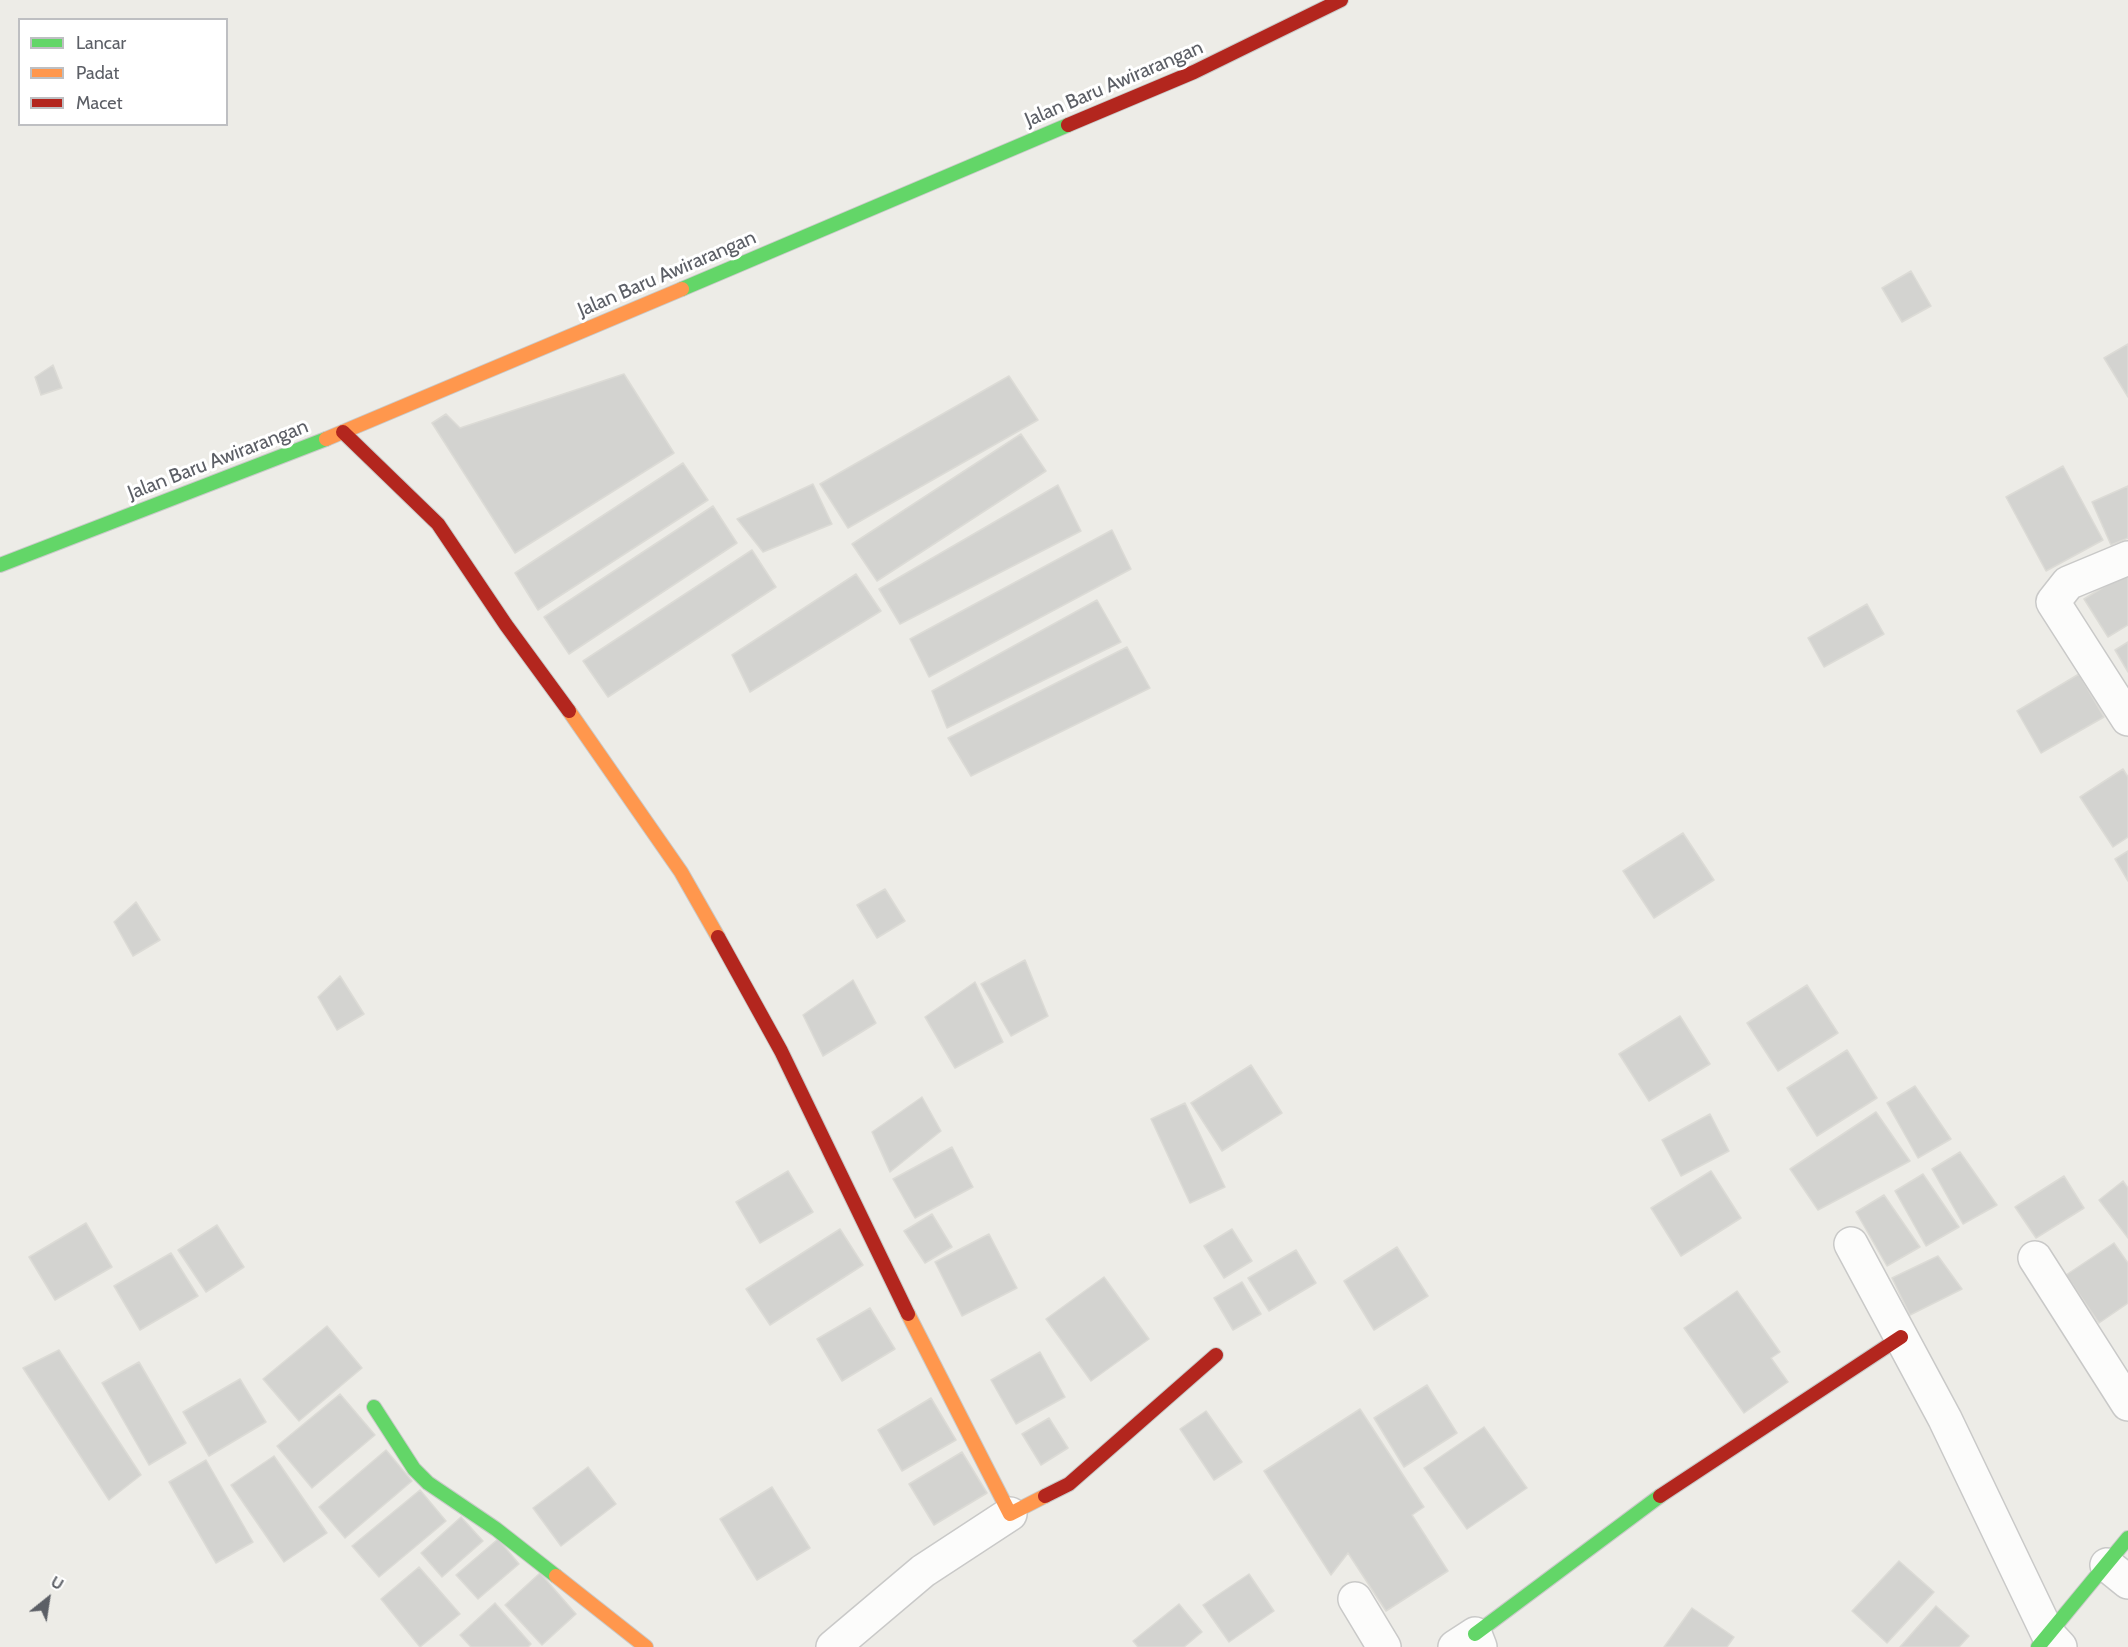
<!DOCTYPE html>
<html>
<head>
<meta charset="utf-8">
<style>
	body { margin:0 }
	#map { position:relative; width:2128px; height:1647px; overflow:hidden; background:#edece7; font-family:Cabin,sans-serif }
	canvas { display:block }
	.legend { position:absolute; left:18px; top:18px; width:210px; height:108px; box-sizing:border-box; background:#fff; border:2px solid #bebfc2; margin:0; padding:8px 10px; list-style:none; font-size:18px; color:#5c5f66 }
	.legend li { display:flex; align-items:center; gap:12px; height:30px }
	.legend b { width:30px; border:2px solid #bebfc2 }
	.north { position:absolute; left:18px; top:1569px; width:60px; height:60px; -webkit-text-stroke:4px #fff; paint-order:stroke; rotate:30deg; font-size:16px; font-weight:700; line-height:24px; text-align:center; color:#5c5f66 }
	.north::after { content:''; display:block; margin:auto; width:21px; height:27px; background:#5c5f66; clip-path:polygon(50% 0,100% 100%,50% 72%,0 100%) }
</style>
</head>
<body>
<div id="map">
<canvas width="2128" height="1647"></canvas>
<ul class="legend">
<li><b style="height:8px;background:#63d668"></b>Lancar</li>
<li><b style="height:8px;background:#ff974d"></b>Padat</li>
<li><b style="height:8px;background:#b3261e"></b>Macet</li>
</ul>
<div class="north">U</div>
</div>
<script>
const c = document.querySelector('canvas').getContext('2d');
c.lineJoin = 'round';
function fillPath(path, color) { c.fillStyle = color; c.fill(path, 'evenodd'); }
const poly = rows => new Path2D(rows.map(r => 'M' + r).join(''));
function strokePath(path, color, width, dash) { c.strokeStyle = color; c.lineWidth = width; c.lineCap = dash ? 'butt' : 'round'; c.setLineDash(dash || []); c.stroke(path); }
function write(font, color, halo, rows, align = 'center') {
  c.font = font + ' Cabin,sans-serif'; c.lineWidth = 6; c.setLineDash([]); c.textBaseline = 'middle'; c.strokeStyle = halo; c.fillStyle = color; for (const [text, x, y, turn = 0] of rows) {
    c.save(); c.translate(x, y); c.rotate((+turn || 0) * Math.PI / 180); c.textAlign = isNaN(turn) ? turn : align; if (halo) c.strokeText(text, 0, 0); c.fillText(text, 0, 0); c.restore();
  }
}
const building = poly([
	[1911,271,1931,306,1902,322,1882,288,1911,271],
	[2128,344,2128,397,2104,358,2128,344],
	[53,365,62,388,41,395,35,377,53,365],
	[624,374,674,453,515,553,432,423,446,414,460,428,624,374],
	[1009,376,1038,420,848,528,820,484,1009,376],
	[1021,434,1046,471,877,581,852,544,1021,434],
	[683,463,708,500,538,610,515,573,683,463],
	[2063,466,2103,540,2046,571,2006,497,2063,466],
	[813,484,832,524,763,552,737,519,813,484],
	[1058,485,1081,531,900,624,879,589,1058,485],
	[2128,486,2128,538,2111,545,2092,502,2128,486],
	[713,506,737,543,569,654,544,617,713,506],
	[1112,530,1131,569,929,677,910,639,1112,530],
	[752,550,776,587,608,697,583,661,752,550],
	[2128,572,2128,625,2108,637,2084,599,2128,572],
	[856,574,881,611,750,692,732,655,856,574],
	[1097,600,1121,642,947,728,932,691,1097,600],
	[1867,604,1884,634,1824,667,1808,638,1867,604],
	[2128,642,2128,672,2115,650,2128,642],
	[1127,647,1150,688,971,776,948,738,1127,647],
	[2079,674,2104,717,2041,753,2017,711,2079,674],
	[2123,769,2128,777,2128,837,2113,847,2080,797,2123,769],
	[1683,833,1714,880,1654,918,1623,871,1683,833],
	[2128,851,2128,881,2115,859,2128,851],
	[885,889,905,921,877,938,857,905,885,889],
	[136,902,160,940,133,956,114,922,136,902],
	[1025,960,1048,1016,1011,1036,981,984,1025,960],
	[340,976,364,1014,337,1030,318,997,340,976],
	[853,980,876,1023,823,1056,803,1015,853,980],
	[975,982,1003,1042,955,1068,925,1017,975,982],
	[1807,985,1838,1033,1778,1071,1747,1023,1807,985],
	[1680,1016,1710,1064,1649,1101,1619,1054,1680,1016],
	[1847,1050,1877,1098,1817,1136,1787,1088,1847,1050],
	[1251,1065,1282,1113,1222,1151,1191,1103,1251,1065],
	[1915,1086,1951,1139,1918,1158,1887,1103,1915,1086],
	[922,1097,941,1131,890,1172,872,1132,922,1097],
	[1185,1103,1225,1187,1190,1203,1151,1119,1185,1103],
	[1876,1112,1910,1161,1818,1210,1790,1169,1876,1112],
	[1710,1114,1729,1151,1681,1176,1662,1140,1710,1114],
	[952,1147,973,1187,915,1218,893,1179,952,1147],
	[1960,1152,1997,1205,1963,1224,1932,1169,1960,1152],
	[788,1171,813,1212,760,1243,736,1202,788,1171],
	[1711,1171,1741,1218,1681,1256,1651,1208,1711,1171],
	[1923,1174,1959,1227,1926,1246,1895,1191,1923,1174],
	[2064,1176,2084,1208,2036,1238,2015,1207,2064,1176],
	[2123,1181,2128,1188,2128,1238,2099,1200,2123,1181],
	[1884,1195,1920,1247,1887,1266,1856,1212,1884,1195],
	[932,1214,952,1247,925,1263,904,1231,932,1214],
	[86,1223,112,1267,55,1300,29,1257,86,1223],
	[217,1225,244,1267,206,1292,178,1250,217,1225],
	[840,1229,863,1265,770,1325,746,1289,840,1229],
	[1232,1229,1252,1261,1224,1278,1204,1246,1232,1229],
	[989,1234,1017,1288,962,1316,935,1262,989,1234],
	[2114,1243,2128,1263,2128,1303,2099,1323,2066,1275,2114,1243],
	[1397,1247,1428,1296,1374,1330,1344,1281,1397,1247],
	[1296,1250,1316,1283,1269,1311,1248,1278,1296,1250],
	[171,1253,198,1296,140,1330,114,1286,171,1253],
	[1938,1256,1962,1289,1910,1315,1892,1278,1938,1256],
	[1104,1277,1149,1339,1091,1381,1046,1319,1104,1277],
	[1242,1282,1261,1314,1233,1330,1214,1298,1242,1282],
	[1737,1291,1780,1352,1771,1358,1788,1382,1744,1413,1684,1328,1737,1291],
	[870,1308,895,1349,842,1381,817,1339,870,1308],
	[327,1326,362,1368,299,1421,263,1379,327,1326],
	[59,1350,141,1475,109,1500,23,1368,59,1350],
	[1040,1352,1065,1397,1016,1424,991,1380,1040,1352],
	[139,1362,186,1443,149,1465,102,1383,139,1362],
	[240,1379,266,1422,209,1456,183,1412,240,1379],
	[1427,1385,1457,1433,1404,1467,1374,1418,1427,1385],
	[340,1394,375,1435,312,1488,277,1446,340,1394],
	[931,1398,956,1440,902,1471,878,1430,931,1398],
	[1360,1409,1424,1507,1412,1515,1448,1571,1386,1611,1348,1553,1331,1575,1264,1471,1360,1409],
	[1206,1411,1242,1462,1214,1480,1180,1429,1206,1411],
	[1049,1418,1068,1448,1041,1465,1022,1434,1049,1418],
	[1484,1427,1527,1488,1467,1529,1424,1468,1484,1427],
	[386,1450,412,1481,345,1538,319,1507,386,1450],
	[962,1452,987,1493,934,1525,909,1484,962,1452],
	[274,1456,327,1533,284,1562,231,1485,274,1456],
	[206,1460,253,1542,216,1563,169,1482,206,1460],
	[588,1467,616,1504,561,1546,533,1508,588,1467],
	[772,1487,810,1548,757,1580,720,1519,772,1487],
	[420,1490,446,1521,379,1577,352,1546,420,1490],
	[461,1517,483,1541,442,1577,421,1553,461,1517],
	[498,1539,519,1564,478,1599,456,1575,498,1539],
	[1899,1561,1934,1592,1887,1643,1852,1611,1899,1561],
	[419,1567,460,1614,420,1647,381,1599,419,1567],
	[540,1573,576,1614,542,1645,505,1605,540,1573],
	[1249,1574,1274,1611,1229,1642,1203,1605,1249,1574],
	[495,1603,531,1644,528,1647,471,1647,460,1635,495,1603],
	[1179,1604,1202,1632,1184,1647,1138,1647,1133,1641,1179,1604],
	[1936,1606,1969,1636,1959,1647,1900,1647,1936,1606],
	[1692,1608,1734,1637,1727,1647,1664,1647,1692,1608]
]);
const street = poly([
	[2128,558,2068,583,2053,602,2128,719],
	[1851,1244,1945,1419,2048,1634,2060,1647],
	[2035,1258,2128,1404],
	[2107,1565,2128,1582],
	[1355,1599,1384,1647],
	[833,1647,923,1571,1010,1514],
	[1455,1647,1475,1634,1480,1647]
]);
const fast = poly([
	[682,289,1068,125],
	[0,565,326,439],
	[374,1407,414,1469,428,1483,496,1529,556,1576],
	[1475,1634,1660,1496],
	[2038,1647,2128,1538]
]);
const slow = poly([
	[326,439,682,289],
	[569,711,681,872,718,937],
	[908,1314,1010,1514,1045,1496],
	[556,1576,646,1647]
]);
const jam = poly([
	[1068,125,1194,72,1341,0],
	[343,432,438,524,506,625,569,711],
	[718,937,781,1051,908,1314],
	[1045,1496,1069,1484,1216,1355],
	[1660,1496,1901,1337]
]);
const streetNames = [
	["Jalan Baru Awirarangan",1114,84,-23],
	["Jalan Baru Awirarangan",667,274,-23],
	["Jalan Baru Awirarangan",218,460,-21]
];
fillPath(building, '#d3d3d0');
strokePath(building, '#dcdbd6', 1.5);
strokePath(street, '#c9c9c8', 36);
strokePath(fast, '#c9cac9', 16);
strokePath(slow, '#c9cac9', 16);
strokePath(jam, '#c9cac9', 16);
strokePath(street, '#fcfcfb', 33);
strokePath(fast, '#63d668', 14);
strokePath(slow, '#ff974d', 14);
strokePath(jam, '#b3261e', 14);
write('20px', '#5c5f66', '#fff', streetNames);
</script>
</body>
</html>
